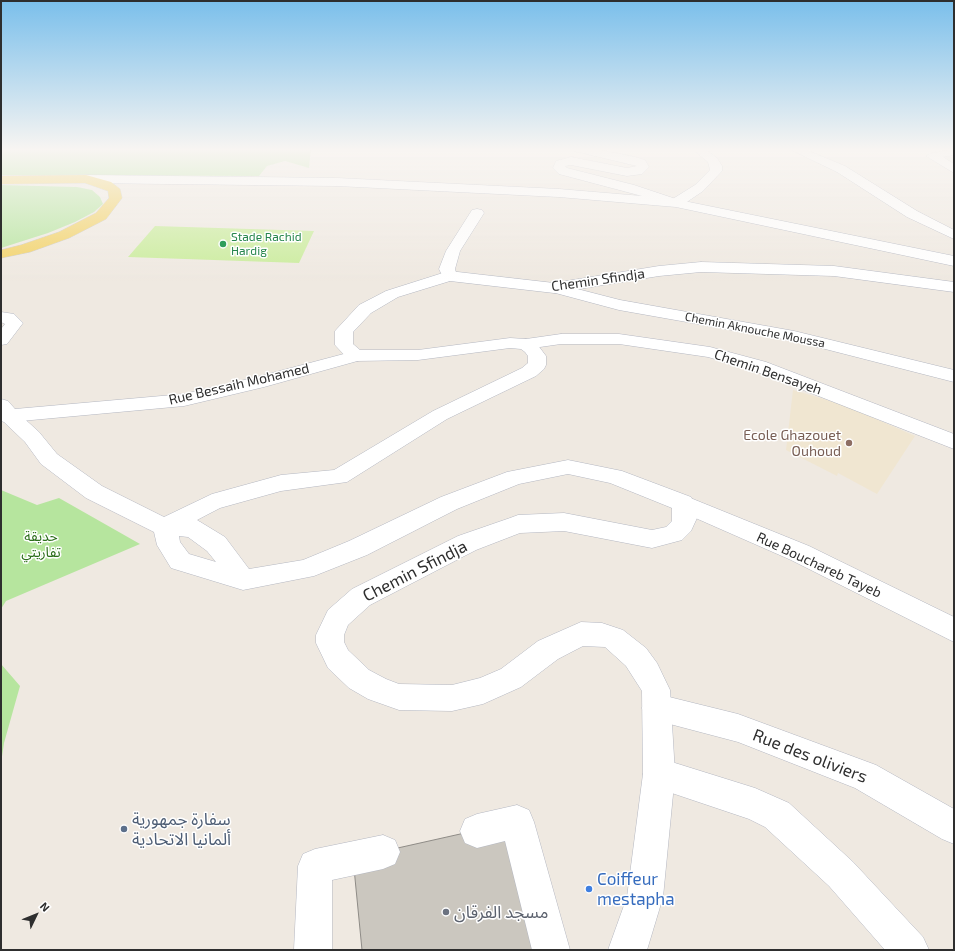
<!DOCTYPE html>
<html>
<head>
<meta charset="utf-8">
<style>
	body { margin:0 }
	#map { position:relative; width:955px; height:951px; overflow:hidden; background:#efe9e1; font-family:"Exo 2",sans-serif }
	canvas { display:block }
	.frame { position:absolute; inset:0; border:2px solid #2e2e2e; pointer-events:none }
	.north { position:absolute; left:16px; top:895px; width:40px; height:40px; -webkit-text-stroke:3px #fff; paint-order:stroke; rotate:47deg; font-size:11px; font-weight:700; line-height:16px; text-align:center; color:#2e2e2e }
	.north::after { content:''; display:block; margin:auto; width:14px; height:18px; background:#2e2e2e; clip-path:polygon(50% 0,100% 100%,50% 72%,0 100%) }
</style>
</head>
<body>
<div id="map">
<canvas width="955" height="951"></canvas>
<div class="frame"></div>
<div class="north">N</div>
</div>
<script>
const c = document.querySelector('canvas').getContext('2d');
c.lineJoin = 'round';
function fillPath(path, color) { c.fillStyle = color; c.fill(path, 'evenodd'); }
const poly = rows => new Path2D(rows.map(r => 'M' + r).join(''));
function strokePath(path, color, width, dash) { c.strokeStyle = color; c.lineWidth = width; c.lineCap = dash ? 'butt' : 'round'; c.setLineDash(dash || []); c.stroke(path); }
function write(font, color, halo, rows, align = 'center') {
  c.font = font + ' "Exo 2","Noto Sans Arabic",sans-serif'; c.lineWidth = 3; c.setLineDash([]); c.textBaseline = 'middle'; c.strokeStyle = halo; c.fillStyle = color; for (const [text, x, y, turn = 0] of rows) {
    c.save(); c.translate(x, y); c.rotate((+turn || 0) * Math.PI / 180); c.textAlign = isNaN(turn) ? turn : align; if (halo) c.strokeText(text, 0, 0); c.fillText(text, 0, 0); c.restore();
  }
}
const education = poly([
	[793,390,844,405,915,436,877,494,838,473,837,476,786,450]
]);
const green = poly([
	[1,149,311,149,309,168,285,161,267,166,259,176,1,175],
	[1,185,77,187,92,190,100,197,103,204,94,212,75,222,48,233,1,248],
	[1,490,37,505,59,498,140,544,6,601,1,609],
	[1,664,20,686,4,743,1,763]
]);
const pitch = poly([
	[155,226,314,231,299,263,128,257]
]);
const building = poly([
	[505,824,534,936,543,937,546,949,543,950,362,950,353,858,505,824]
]);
const minor = poly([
	[692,149,705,149,717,158,722,166,722,171,703,191,681,206,671,206,669,203,671,200,695,185,710,170,708,162,692,149],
	[789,149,804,149,845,166,917,211,954,230,954,239,907,217,837,172,789,149],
	[954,149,954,155,943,157,954,164,954,173,926,156,932,153,954,149],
	[477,209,482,210,484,213,460,251,455,269,457,276,454,279,449,281,444,279,439,269,446,251,472,210,477,209],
	[554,283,620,300,794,331,954,370,954,382,794,341,619,310,548,291,546,288,548,285,554,283],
	[1,312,14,314,23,323,7,344,1,345,1,329,5,324,1,322,1,312],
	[561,334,619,334,710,347,766,362,954,434,954,449,752,370,708,357,619,344,561,344,526,349,520,348,517,344,520,340,526,339,561,334],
	[355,351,361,352,364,356,361,360,264,387,184,406,10,422,1,418,1,399,8,401,15,409,184,394,253,378,355,351],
	[683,495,809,546,954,617,954,642,791,560,675,509,672,503,675,497,683,495],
	[657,694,738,714,876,765,954,809,954,844,942,839,855,788,738,742,647,718,642,708,647,698,657,694],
	[659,758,755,788,789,803,853,862,923,937,929,950,885,950,829,886,765,827,749,819,648,785,643,774,648,763,659,758],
	[517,805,529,810,534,822,570,950,532,950,505,841,477,848,465,843,460,831,465,819,477,814,517,805],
	[383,835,395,840,400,852,395,864,383,869,332,880,332,950,294,950,298,866,303,854,315,849,383,835]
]);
const tertiary = poly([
	[573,149,596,149,635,157,645,160,649,167,642,174,627,176,571,165,565,166,567,168,634,185,679,200,954,256,954,266,676,207,559,197,337,186,86,183,80,179,86,175,337,178,559,189,642,196,559,174,553,168,556,161,571,157,627,168,637,166,574,151,573,149],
	[701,262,834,266,954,282,954,292,834,276,701,272,659,276,554,293,450,281,398,297,371,313,353,332,353,344,360,350,418,350,510,338,526,339,537,344,546,356,546,365,544,369,536,376,447,419,347,482,281,491,220,508,197,520,225,537,249,569,303,560,349,541,441,497,507,472,568,460,622,471,691,497,694,503,697,518,691,531,682,540,652,548,564,531,520,533,476,550,370,605,348,625,344,635,344,642,348,650,369,670,386,679,399,684,452,685,480,678,501,669,538,641,581,622,602,623,623,630,646,648,657,663,670,690,675,774,663,897,647,950,608,950,627,897,643,774,642,691,626,666,605,647,583,646,558,659,521,687,483,704,452,711,399,710,368,699,349,688,328,668,316,643,316,635,328,610,352,589,458,536,510,518,518,515,564,513,652,530,666,527,672,521,672,508,610,483,568,474,519,484,457,509,367,555,314,576,243,590,171,568,157,545,154,532,86,498,41,464,25,442,4,422,1,421,1,409,17,412,39,432,57,454,102,486,164,517,212,494,281,475,334,470,433,411,522,368,528,363,528,356,525,352,521,349,510,348,418,360,355,361,349,360,335,345,335,331,359,305,386,291,449,271,554,283,659,266,701,262],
	[179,536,188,537,207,551,216,562,189,554,180,542,179,536]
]);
const primary = poly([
	[86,175,111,182,120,189,122,198,106,219,69,238,30,252,1,258,1,250,21,245,59,232,96,213,109,198,108,191,85,183,1,184,1,176,86,175]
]);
const markers = [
	[223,244,4,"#2e9e5b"],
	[849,443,4,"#8d6e63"],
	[124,829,4,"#5c6f8a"],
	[589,889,4,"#3f7fe0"],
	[446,912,4,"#6b7280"]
];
const farLeisurenames = [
	["Stade Rachid",231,237],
	["Hardig",231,251]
];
const farStreetnames = [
	["Chemin Aknouche Moussa",755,330,11]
];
const streetNames = [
	["Chemin Sfindja",598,280,-8],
	["Chemin Bensayeh",768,372,19],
	["Rue Bessaih Mohamed",239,384,-13],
	["Rue Bouchareb Tayeb",819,565,25]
];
const educationNames = [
	["Ecole Ghazouet",841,435],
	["Ouhoud",841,451]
];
const parkNames = [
	["حديقة",41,536],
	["تفاريتي",41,552]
];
const nearStreetnames = [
	["Chemin Sfindja",415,571,-27],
	["Rue des oliviers",810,756,21]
];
const nearServicenames = [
	["سفارة جمهورية",132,819],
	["ألمانيا الاتحادية",132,839]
];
const nearShopnames = [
	["Coiffeur",597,879],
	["mestapha",597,899]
];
const nearWorshipnames = [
	["مسجد الفرقان",454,912]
];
fillPath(education, '#f0e6d1');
fillPath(green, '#b6e59e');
fillPath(pitch, '#c9ec9a');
fillPath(building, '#cbc7bf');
strokePath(building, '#8e8b86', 1);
strokePath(minor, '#b4b7c1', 1);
strokePath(tertiary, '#b4b7c1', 1);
strokePath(primary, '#c9c9c9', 1);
fillPath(minor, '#fff');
fillPath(tertiary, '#fff');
fillPath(primary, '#f2d163');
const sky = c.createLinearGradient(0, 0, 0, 282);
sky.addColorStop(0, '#7abfeb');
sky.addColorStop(0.53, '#f8f5f2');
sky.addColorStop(1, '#f8f5f200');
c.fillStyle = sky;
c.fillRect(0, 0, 955, 282);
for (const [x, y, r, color] of markers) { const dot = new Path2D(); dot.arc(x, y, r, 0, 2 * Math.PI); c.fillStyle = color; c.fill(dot); strokePath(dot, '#fff', 1.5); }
write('12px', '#27864d', '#fff', farLeisurenames, 'left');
write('12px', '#2e2e2e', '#fff', farStreetnames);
write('14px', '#2e2e2e', '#fff', streetNames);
write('14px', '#785e54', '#fff', educationNames, 'right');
write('14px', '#2c6e1b', '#fff', parkNames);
write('17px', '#2e2e2e', '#fff', nearStreetnames);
write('17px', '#4e5e75', '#fff', nearServicenames, 'left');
write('17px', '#366cbe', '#fff', nearShopnames, 'left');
write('17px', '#5b616d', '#fff', nearWorshipnames, 'left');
</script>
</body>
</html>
